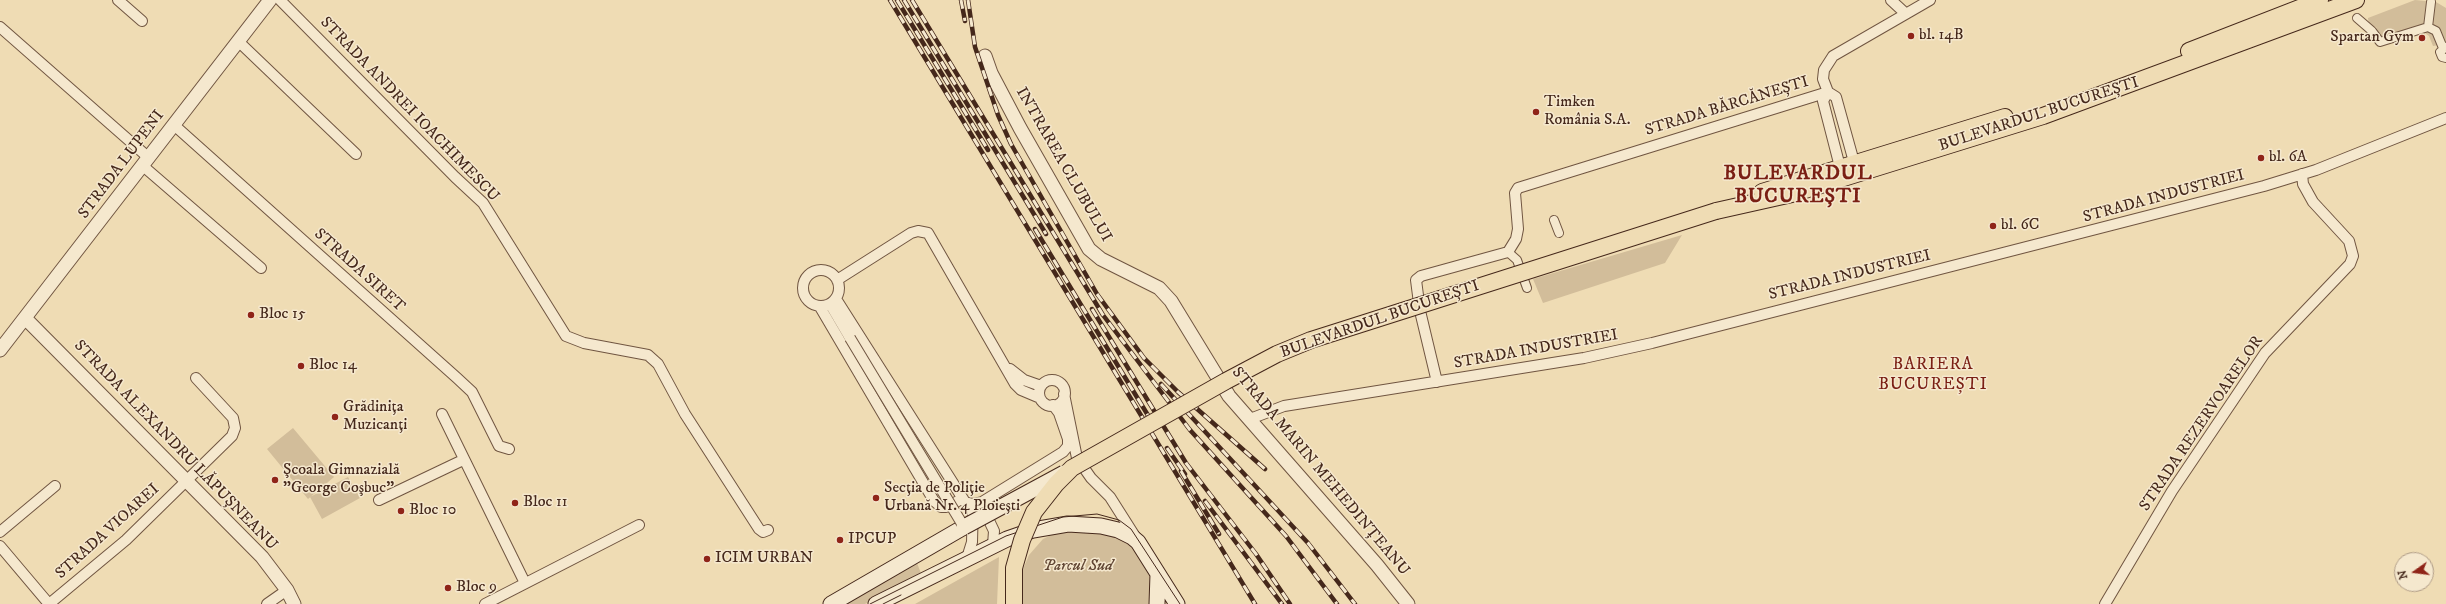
<!DOCTYPE html>
<html>
<head>
<meta charset="utf-8">
<style>
	body { margin:0 }
	#map { position:relative; width:2446px; height:604px; overflow:hidden; background:#efdcb4; font-family:"IM FELL DW Pica",serif }
	canvas { display:block }
	.north { position:absolute; left:2394px; top:552px; width:40px; height:40px; box-sizing:border-box; background:#f5e8ce; border:1px solid #af9b86; border-radius:50%; rotate:256deg; font-size:11px; font-weight:700; line-height:16px; text-align:center; color:#45281b }
	.north::after { content:''; display:block; margin:auto; width:14px; height:18px; background:#8f2418; clip-path:polygon(50% 0,100% 100%,50% 72%,0 100%) }
</style>
</head>
<body>
<div id="map">
<canvas width="2446" height="604"></canvas>
<div class="north">N</div>
</div>
<script>
const c = document.querySelector('canvas').getContext('2d');
c.lineJoin = 'round';
function fillPath(path, color) { c.fillStyle = color; c.fill(path, 'evenodd'); }
const poly = rows => new Path2D(rows.map(r => 'M' + r).join(''));
function strokePath(path, color, width, dash) { c.strokeStyle = color; c.lineWidth = width; c.lineCap = dash ? 'butt' : 'round'; c.setLineDash(dash || []); c.stroke(path); }
function write(font, color, halo, rows, align = 'center') {
  c.font = font + ' "IM FELL DW Pica",serif'; c.lineWidth = 3; c.setLineDash([]); c.textBaseline = 'middle'; c.strokeStyle = halo; c.fillStyle = color; for (const [text, x, y, turn = 0] of rows) {
    c.save(); c.translate(x, y); c.rotate((+turn || 0) * Math.PI / 180); c.textAlign = isNaN(turn) ? turn : align; if (halo) c.strokeText(text, 0, 0); c.fillText(text, 0, 0); c.restore();
  }
}
const green = poly([
	[2415,0,2436,2,2446,8,2446,44,2433,46,2429,36,2419,28,2387,40,2381,37,2376,27,2369,26,2368,18],
	[1682,235,1665,263,1543,303,1533,279],
	[293,428,334,477,308,499,267,449],
	[348,477,360,498,322,519,310,497],
	[1062,530,1123,535,1148,565,1153,586,1151,604,1022,604,1021,574,1029,555,1043,539],
	[999,557,997,604,915,604],
	[917,563,922,576,865,604,841,604]
]);
const pedestrian = poly([
	[2357,18,2372,31,2380,42,2428,27,2436,31,2443,48],
	[2428,27,2431,2],
	[2446,47,2440,52,2442,57,2446,58],
	[1554,220,1559,233],
	[1508,252,1517,260,1527,288]
]);
const minor = poly([
	[118,0,142,21],
	[280,0,455,177,483,203,566,336,584,343,648,355,658,364,685,414,759,529,763,532,768,530],
	[1891,0,1905,13],
	[0,27,149,158],
	[238,41,356,154],
	[174,125,457,378,472,392,499,446,509,449],
	[143,166,261,268],
	[1840,167,1823,101,1828,92,1836,97,1854,162],
	'803 288a18 18 0 1 1 36 0a18 18 0 1 1-36 0Z',
	[837,280,911,233,918,231,928,233,1015,384,1021,390,1040,398],
	[836,299,965,502,973,504,982,502,1063,452,1068,446,1068,439,1059,413,1053,405],
	[830,304,850,338],
	[820,307,934,501,941,507,946,507,958,501],
	[1010,369,1024,380,1041,386],
	'1039 393a13 13 0 1 1 26 0a13 13 0 1 1-26 0Z',
	[1437,382,1420,311,1416,280,1421,276,1508,252,1516,239,1518,229,1515,193,1518,188,1828,92,1823,79,1824,70,1833,56,1930,0],
	[1064,394,1077,458,1091,478,1110,497,1136,538],
	[442,414,525,583],
	[1250,419,1284,406,1584,358,1652,343,2264,186,2316,170,2446,118],
	[379,500,463,460],
	[984,510,994,531,993,545],
	[0,532,55,486],
	[0,546,49,604],
	[967,558,972,542,973,504],
	[49,604,126,540,232,436,235,428,233,418,196,378],
	[267,604,287,590],
	[485,604,639,525],
	[2105,604,2172,491,2265,353,2350,264,2353,256,2349,241,2313,202,2303,184,2302,174]
]);
const tertiary = poly([
	[985,56,991,73,1020,128,1089,249,1101,259,1159,288,1171,301,1229,396,1377,565,1408,604],
	[25,318,262,557,287,590,294,604],
	[0,350,270,0]
]);
const secondary = poly([
	[831,604,964,527],
	[876,604,1007,539,1033,530,1068,524,1101,526,1118,530,1132,537,1138,542,1177,604],
	[1157,604,1158,574]
]);
const primary = poly([
	[2189,51,2320,0],
	[1762,192,2005,117],
	[1716,211,1792,194,2043,116,2356,0]
]);
const tram = poly([
	[870,604,1006,536,1063,517,1097,514,1119,520,1131,529,1180,604],
	[883,604,901,595]
]);
const rail = poly([
	[890,0,1255,604],
	[897,0,988,150],
	[904,0,1046,234],
	[912,0,1103,315,1190,430,1286,536,1337,604],
	[961,0,965,21],
	[968,0,975,47,998,115,1011,144,1097,294,1144,358,1178,392,1265,469],
	[1035,229,1149,417],
	[1092,309,1186,463,1256,554,1290,604],
	[1161,384,1308,543,1355,604],
	[1167,448,1185,474],
	[1181,471,1219,534],
	[1205,501,1282,604]
]);
const minorBridge = poly([
	[850,338,964,527]
]);
const secondaryBridge = poly([
	[964,527,1064,473]
]);
const primaryBridge = poly([
	[1014,604,1014,568,1022,540,1034,512,1056,484,1072,468,1226,381,1277,354,1311,340,1716,211]
]);
const markers = [
	[1911,36,4,"#8f2418"],
	[2422,38,4,"#8f2418"],
	[1536,112,4,"#8f2418"],
	[2261,158,4,"#8f2418"],
	[1993,226,4,"#8f2418"],
	[251,315,4,"#8f2418"],
	[301,366,4,"#8f2418"],
	[335,417,4,"#8f2418"],
	[275,480,4,"#8f2418"],
	[876,498,4,"#8f2418"],
	[515,503,4,"#8f2418"],
	[401,511,4,"#8f2418"],
	[840,540,4,"#8f2418"],
	[707,559,4,"#8f2418"],
	[448,588,4,"#8f2418"]
];
const poiNames = [
	["bl. 14B",1919,36],
	["Spartan Gym",2414,38,"right"],
	["Timken",1544,103],
	["România S.A.",1544,121],
	["bl. 6A",2269,158],
	["bl. 6C",2001,226],
	["Bloc 15",259,315],
	["Bloc 14",309,366],
	["Grădinița",343,408],
	["Muzicanți",343,426],
	["Şcoala Gimnazială",283,471],
	["\"George Coşbuc\"",283,489],
	["Secția de Poliție",884,489],
	["Urbană Nr. 4 Ploiești",884,507],
	["Bloc 11",523,503],
	["Bloc 10",409,511],
	["IPCUP",848,540],
	["ICIM URBAN",715,559],
	["Bloc 9",456,588]
];
const streetNames = [
	["STRADA BĂRCĂNEȘTI",1727,107,-17],
	["STRADA ANDREI IOACHIMESCU",409,110,46],
	["BULEVARDUL BUCUREȘTI",2039,115,-18],
	["STRADA LUPENI",122,165,-53],
	["INTRAREA CLUBULUI",1063,165,60],
	["STRADA INDUSTRIEI",2164,197,-15],
	["STRADA SIRET",359,271,42],
	["STRADA INDUSTRIEI",1850,276,-14],
	["BULEVARDUL BUCUREȘTI",1380,320,-19],
	["STRADA INDUSTRIEI",1536,350,-10],
	["STRADA REZERVOARELOR",2202,424,-56],
	["STRADA ALEXANDRU LĂPUȘNEANU",175,446,46],
	["STRADA MARIN MEHEDINȚEANU",1320,472,50],
	["STRADA VIOAREI",108,532,-42]
];
const parkNames = [
	["Parcul Sud",1078,567]
];
const neighbourhoodNames = [
	["BARIERA",1933,365],
	["BUCUREȘTI",1933,385]
];
const districtNames = [
	["BULEVARDUL",1798,175],
	["BUCUREȘTI",1798,198]
];
fillPath(green, '#d2bd9a');
strokePath(pedestrian, '#705541', 10);
strokePath(minor, '#705541', 12);
strokePath(tertiary, '#705541', 15);
strokePath(secondary, '#45281b', 17);
strokePath(primary, '#45281b', 18);
strokePath(pedestrian, '#f5e8ce', 8);
strokePath(minor, '#f5e8ce', 10);
strokePath(tertiary, '#f5e8ce', 13);
strokePath(secondary, '#f5e8ce', 15);
strokePath(primary, '#efdcb4', 16);
strokePath(tram, '#45281b', 1);
strokePath(rail, '#45281b', 4.5);
strokePath(rail, '#f5e8ce', 3, [9]);
strokePath(minorBridge, '#705541', 12, []);
strokePath(secondaryBridge, '#45281b', 17, []);
strokePath(primaryBridge, '#45281b', 18, []);
strokePath(minorBridge, '#f5e8ce', 10);
strokePath(secondaryBridge, '#f5e8ce', 15);
strokePath(primaryBridge, '#efdcb4', 16);
for (const [x, y, r, color] of markers) { const dot = new Path2D(); dot.arc(x, y, r, 0, 2 * Math.PI); c.fillStyle = color; c.fill(dot); strokePath(dot, '#f5e8ce', 1.5); }
write('16px', '#45281b', '#f5e8ce', poiNames, 'left');
write('16px', '#45281b', '#f5e8ce', streetNames);
write('italic 16px', '#614634', '#f5e8ce', parkNames);
c.letterSpacing = '1px';
write('17px', '#7a1f14', '#f5e8ce', neighbourhoodNames);
c.letterSpacing = '0px';
c.letterSpacing = '1px';
write('bold 20px', '#7a1f14', '#f5e8ce', districtNames);
c.letterSpacing = '0px';
</script>
</body>
</html>
